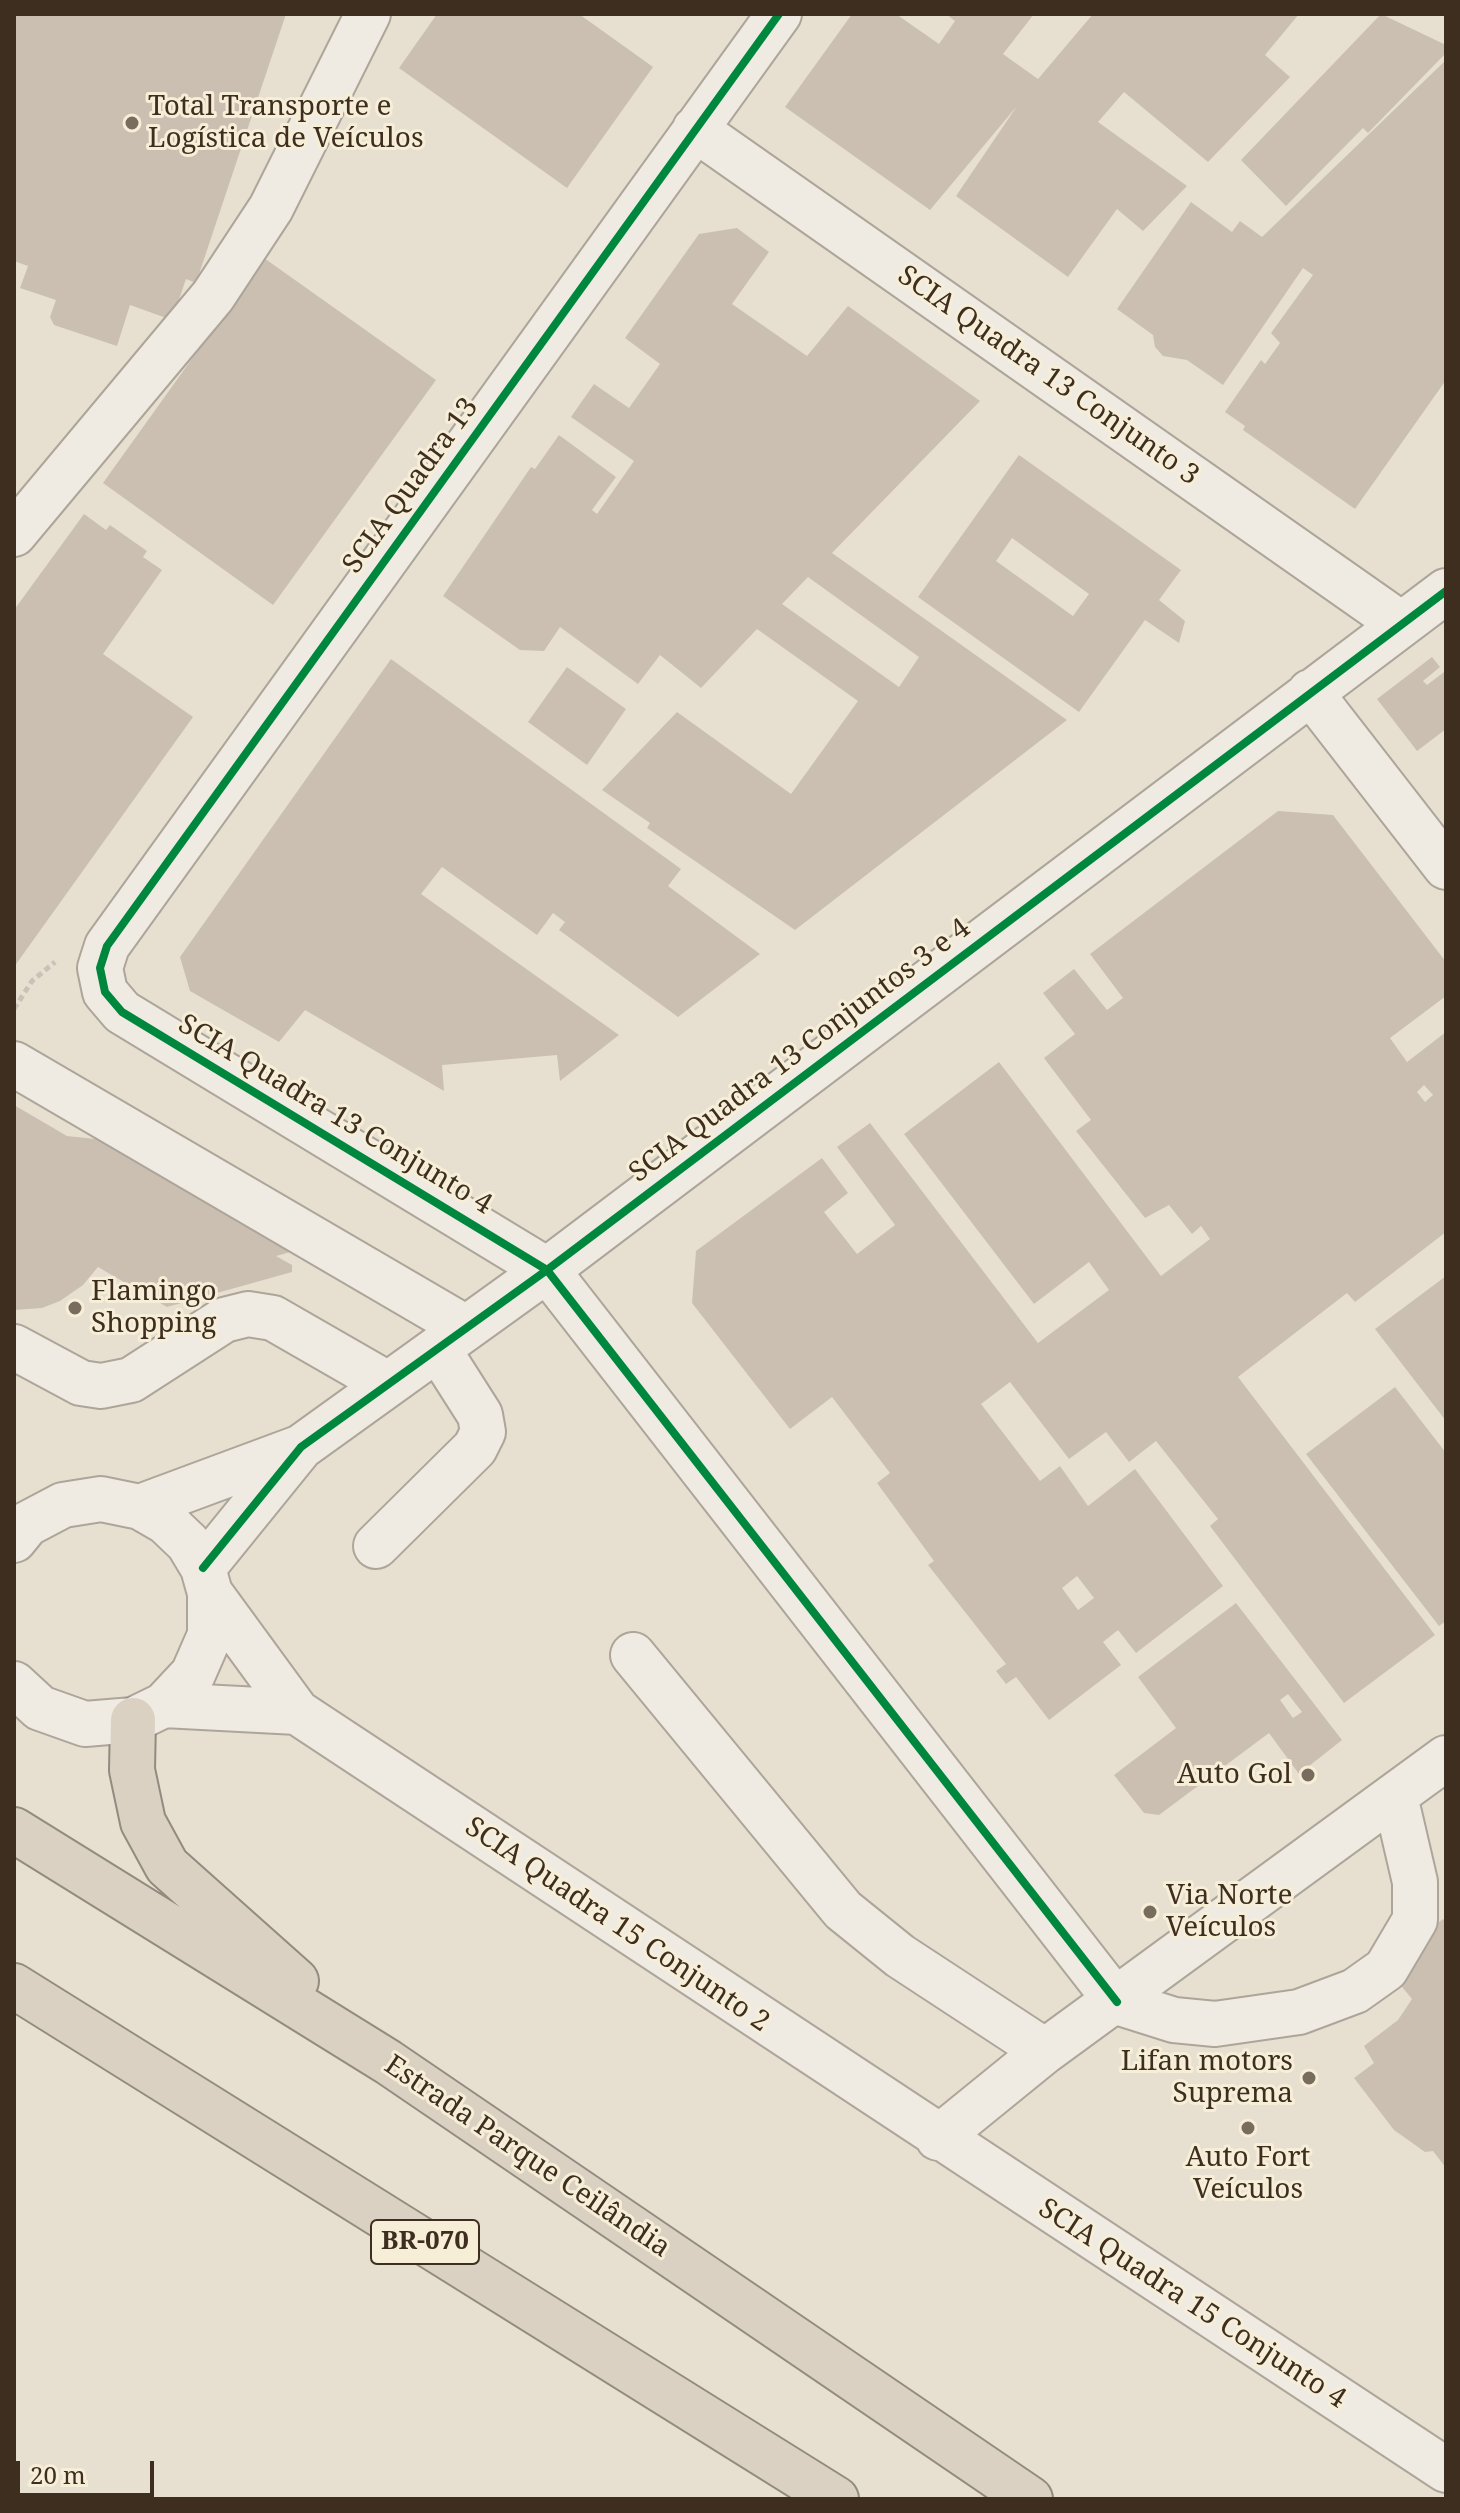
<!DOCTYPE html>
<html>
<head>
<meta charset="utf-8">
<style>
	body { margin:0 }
	#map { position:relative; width:1460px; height:2513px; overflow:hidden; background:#e7e0d1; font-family:"Noto Serif",serif }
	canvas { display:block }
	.frame { position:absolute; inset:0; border:16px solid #3d2e20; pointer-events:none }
	.scale { position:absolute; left:16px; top:2461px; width:138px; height:36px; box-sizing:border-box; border:4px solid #3d2e20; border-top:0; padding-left:10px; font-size:24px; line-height:28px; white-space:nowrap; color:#3d2e20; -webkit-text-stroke:6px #f7eed8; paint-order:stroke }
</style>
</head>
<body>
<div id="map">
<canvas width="1460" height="2513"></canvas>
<div class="frame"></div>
<div class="scale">20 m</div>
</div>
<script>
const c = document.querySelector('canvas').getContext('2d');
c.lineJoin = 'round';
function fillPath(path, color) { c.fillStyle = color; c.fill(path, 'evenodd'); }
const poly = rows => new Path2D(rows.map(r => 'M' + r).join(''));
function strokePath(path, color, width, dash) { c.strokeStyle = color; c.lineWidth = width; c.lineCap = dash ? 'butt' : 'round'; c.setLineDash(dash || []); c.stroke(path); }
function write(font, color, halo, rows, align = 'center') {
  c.font = font + ' "Noto Serif",serif'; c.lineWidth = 6; c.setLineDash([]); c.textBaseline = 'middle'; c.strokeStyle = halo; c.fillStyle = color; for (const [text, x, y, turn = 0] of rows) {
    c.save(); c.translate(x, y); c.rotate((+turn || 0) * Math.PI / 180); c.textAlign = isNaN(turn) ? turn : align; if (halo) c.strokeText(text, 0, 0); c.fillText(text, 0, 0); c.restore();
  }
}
const building = poly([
	[14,14,286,14,196,283,186,279,172,320,130,305,117,346,54,325,50,317,56,300,20,288,28,266,14,261],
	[437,14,579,14,653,67,567,188,399,68],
	[852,14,896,14,939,44,955,21,946,14,1034,14,1003,54,1038,79,1093,14,1299,14,1265,55,1290,77,1208,162,1124,92,1098,122,1187,186,1143,231,1117,209,1068,277,956,196,1017,106,930,210,785,107],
	[1381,14,1446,45,1446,53,1368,133,1363,128,1286,206,1241,160],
	[1446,60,1446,380,1355,509,1243,430,1245,426,1225,412,1261,360,1265,364,1280,343,1271,333,1313,275,1303,268,1223,385,1187,360,1163,356,1155,347,1153,335,1117,309,1191,202,1232,232,1240,221,1262,237],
	[737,228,769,252,732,304,807,356,848,306,980,401,832,553,1067,720,795,930,647,828,650,823,602,790,677,712,791,794,858,701,757,629,701,688,660,655,638,684,560,627,544,651,520,650,443,596,531,467,535,469,559,435,616,477,592,510,597,514,634,461,571,417,594,384,629,408,660,364,625,338,699,234],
	[808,577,919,657,899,687,782,604],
	[264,258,436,380,273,605,103,483],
	[1019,455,1181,570,1159,600,1185,621,1179,643,1145,620,1079,712,918,597],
	[1012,538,1089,594,1073,616,996,561],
	[84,514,106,530,110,525,147,551,143,557,162,570,103,654,193,717,14,967,14,610],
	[1432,657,1440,667,1423,681,1427,685,1444,672,1446,674,1446,729,1417,751,1377,699],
	[391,659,681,869,668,886,760,954,678,1017,559,930,565,922,553,913,537,935,442,867,421,894,619,1035,560,1081,557,1055,442,1065,444,1091,305,1010,279,1042,190,991,180,957],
	[567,667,626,709,587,765,528,722],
	[1278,811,1333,815,1446,962,1446,996,1390,1038,1407,1062,1446,1032,1446,1232,1355,1302,1347,1293,1238,1377,1435,1635,1344,1703,1210,1526,1218,1519,1156,1441,1129,1462,1106,1432,1069,1459,1010,1382,981,1404,1040,1481,1060,1466,1088,1506,1135,1469,1223,1586,1136,1653,1118,1630,1103,1642,1121,1665,1049,1720,1016,1677,1006,1684,996,1671,1006,1664,928,1565,934,1561,877,1483,890,1473,832,1397,790,1429,692,1303,696,1251,822,1158,848,1193,824,1212,857,1254,895,1225,837,1147,870,1123,1038,1343,1109,1290,1089,1262,1034,1304,904,1134,999,1062,1161,1276,1210,1239,1201,1226,1192,1234,1169,1205,1145,1218,1076,1131,1091,1120,1044,1058,1075,1034,1043,993,1074,969,1107,1010,1123,998,1090,954],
	[1424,1085,1433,1095,1425,1102,1417,1092],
	[1077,1576,1094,1598,1078,1610,1062,1588],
	[14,1105,67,1136,105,1140,305,1248,276,1256,292,1265,292,1272,167,1307,98,1267,83,1285,60,1301,42,1308,14,1310],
	[1446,1276,1446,1421,1375,1329],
	[1395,1387,1446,1453,1446,1621,1439,1626,1306,1454],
	[1236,1603,1342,1740,1299,1774,1269,1733,1159,1815,1144,1813,1114,1775,1176,1728,1138,1677],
	[1288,1694,1302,1712,1293,1718,1280,1700],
	[1443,1919,1446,1922,1446,2168,1433,2151,1425,2152,1394,2130,1354,2078,1374,2063,1364,2046,1398,2020,1412,1999,1384,1965]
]);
const path = poly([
	[14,1009,32,981,55,962]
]);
const minor = poly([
	[779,14,107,946,100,968,105,992,122,1012,547,1270,1117,2002,1174,2020,1215,2024,1299,2012,1355,1991,1386,1969,1415,1920,1415,1882,1395,1796],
	[695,129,1401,624],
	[14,534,213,296,271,208,368,14],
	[1310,692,1446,867],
	[14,1064,466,1328],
	[14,1347,81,1383,101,1386,131,1380,224,1320,248,1314,273,1318,386,1383],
	[140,1507,299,1448],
	[14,1540,27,1524,63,1505,101,1499,140,1507,166,1522,188,1543,203,1568,210,1593,210,1635,193,1674,164,1705,133,1720,85,1724,40,1708,14,1684],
	[376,1546,475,1448,483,1432,480,1415,438,1349],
	[203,1568,301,1447,547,1270,1446,591],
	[210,1593,297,1712,1446,2470],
	[633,1655,843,1910,900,1956,1045,2051],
	[164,1705,297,1712],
	[938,2138,1045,2051,1446,1758]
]);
const highway = poly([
	[133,1720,132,1770,143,1822,167,1866,296,1981],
	[14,1830,388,2062,1030,2499],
	[14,1986,836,2499]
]);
const cycleway = poly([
	[779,14,107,946,100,968,105,992,122,1012,547,1270,1117,2002],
	[203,1568,301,1447,547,1270,1446,591]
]);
const markers = [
	[132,123,8,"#786c5e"],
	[75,1308,8,"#786c5e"],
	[1308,1775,8,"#786c5e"],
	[1150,1912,8,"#786c5e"],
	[1309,2078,8,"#786c5e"],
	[1248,2128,8,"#786c5e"]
];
const shields = [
	[425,2242,108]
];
const shieldNames = [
	["BR-070",425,2242]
];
const poiNames = [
	["Total Transporte e",148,107],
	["Logística de Veículos",148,139],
	["Flamingo",91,1292],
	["Shopping",91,1324],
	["Auto Gol",1292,1775,"right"],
	["Via Norte",1166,1896],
	["Veículos",1166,1928],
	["Lifan motors",1293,2062,"right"],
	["Suprema",1293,2094,"right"],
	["Auto Fort",1248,2158,"center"],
	["Veículos",1248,2190,"center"]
];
const streetNames = [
	["SCIA Quadra 13 Conjunto 3",1048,376,35],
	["SCIA Quadra 13",411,486,-54],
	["SCIA Quadra 13 Conjuntos 3 e 4",800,1051,-37],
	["SCIA Quadra 13 Conjunto 4",335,1115,31],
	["SCIA Quadra 15 Conjunto 2",617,1925,34],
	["Estrada Parque Ceilândia",527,2157,34],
	["SCIA Quadra 15 Conjunto 4",1192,2304,33]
];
fillPath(building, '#cbbfb2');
strokePath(minor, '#ada599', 48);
strokePath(highway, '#928b80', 48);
strokePath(path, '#c8c2b9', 5, [6, 4]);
strokePath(minor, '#efebe3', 44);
strokePath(highway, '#dad1c2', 44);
strokePath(cycleway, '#00873e', 8);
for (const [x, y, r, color] of markers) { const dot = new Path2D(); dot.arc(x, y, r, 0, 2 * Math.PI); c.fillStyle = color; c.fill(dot); strokePath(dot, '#f7eed8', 3); }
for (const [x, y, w] of shields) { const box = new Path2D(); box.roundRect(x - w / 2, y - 22, w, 44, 6); c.fillStyle = '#f7eed8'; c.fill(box); strokePath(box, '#3d2e20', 2); }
write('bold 26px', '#3d2e20', null, shieldNames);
write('28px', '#3d2e20', '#f7eed8', poiNames, 'left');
write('28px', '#3d2e20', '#f7eed8', streetNames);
</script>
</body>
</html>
